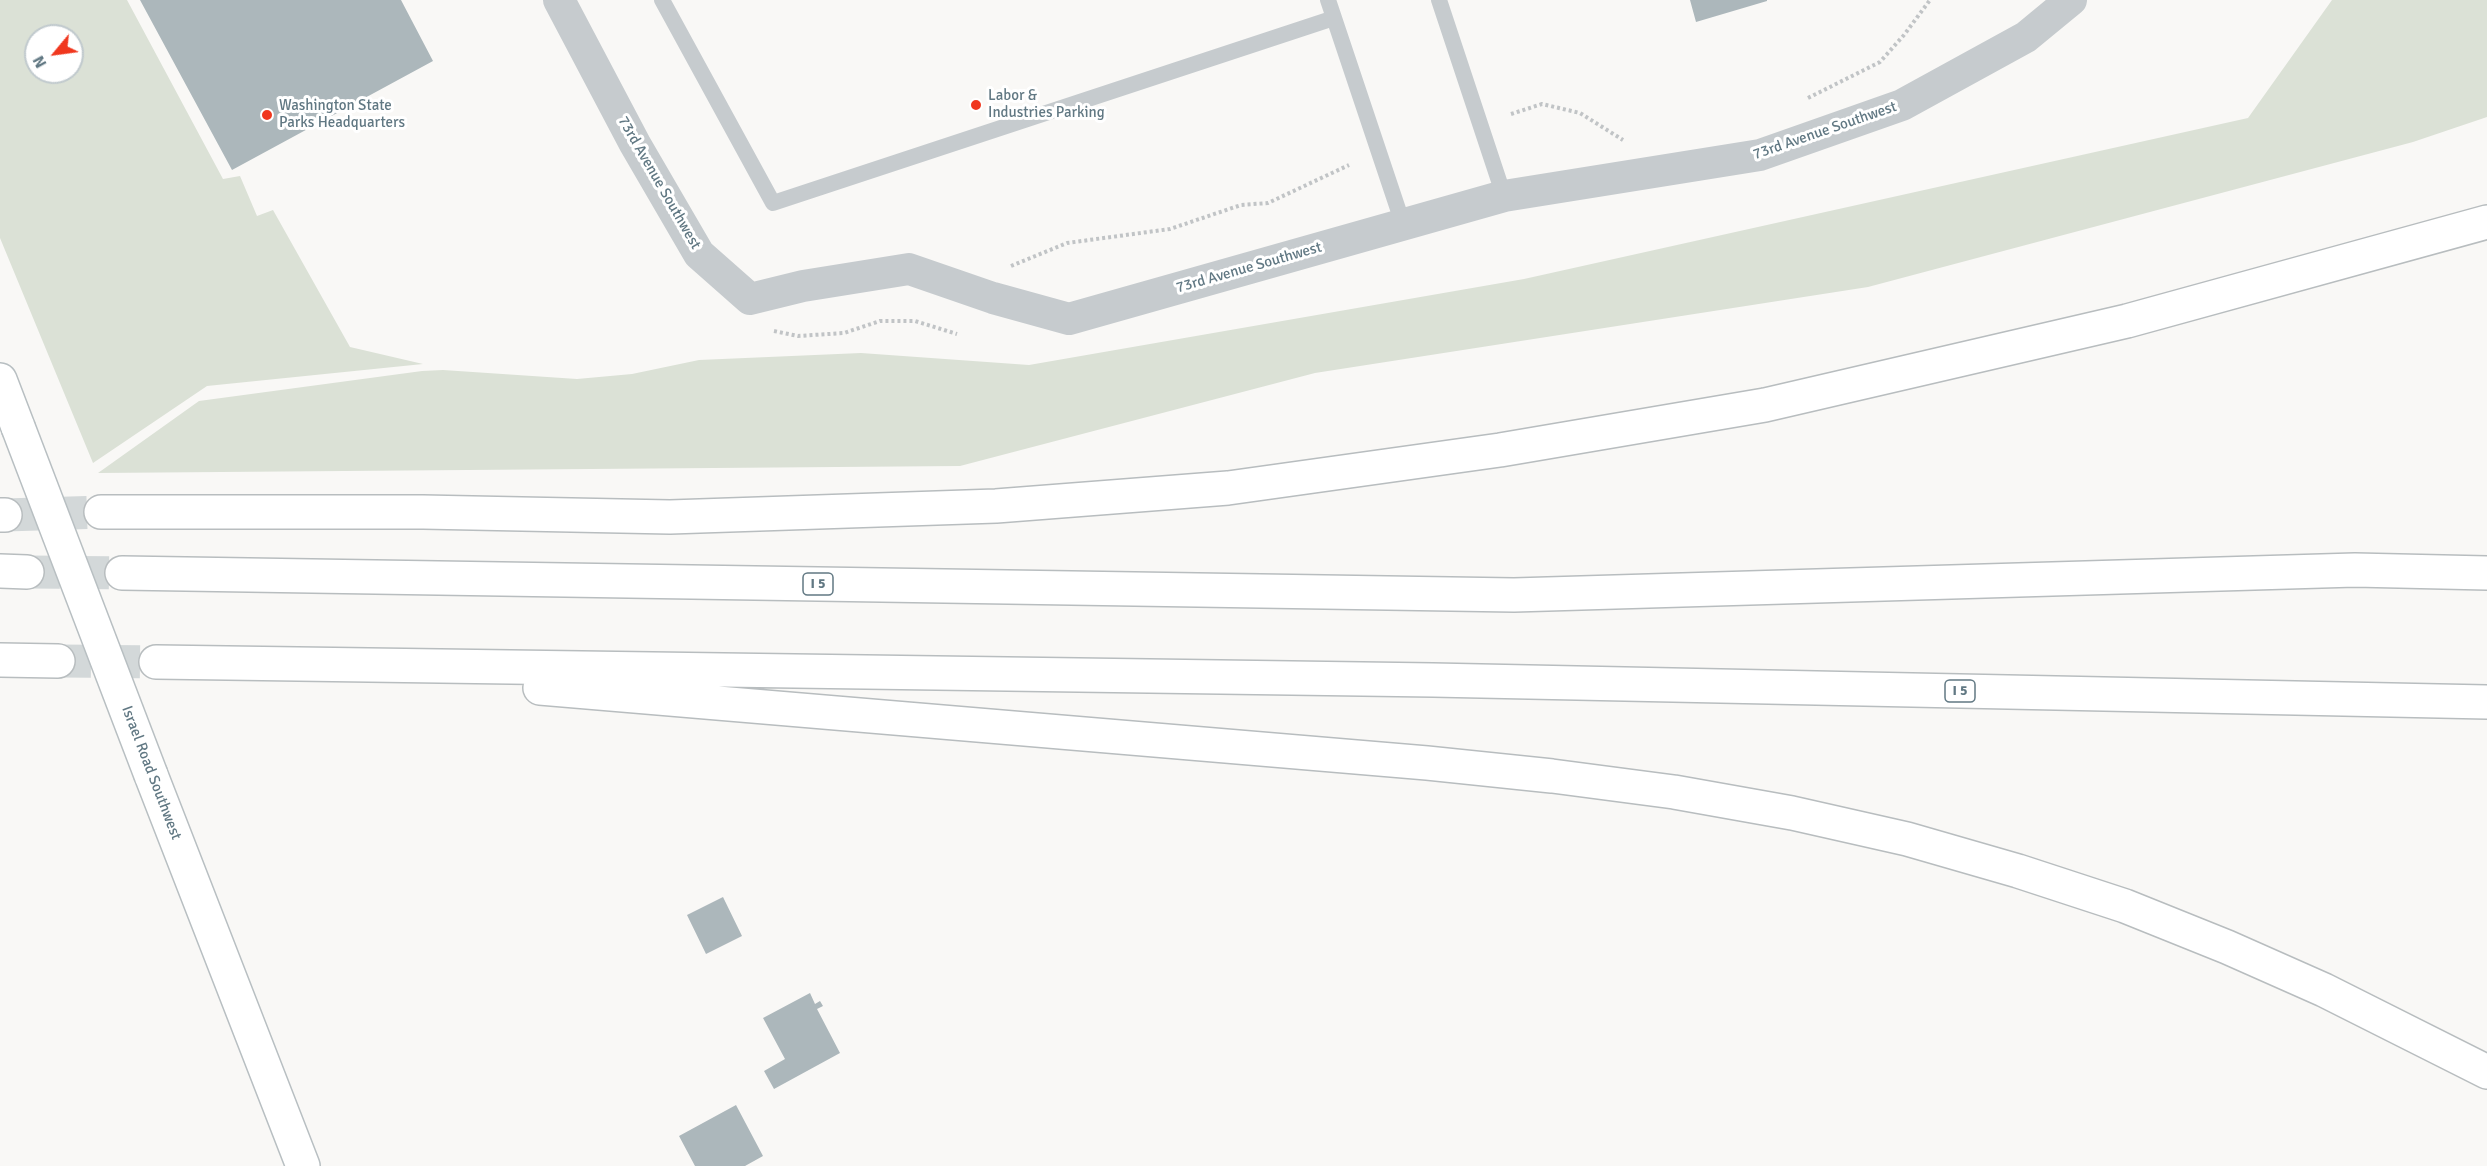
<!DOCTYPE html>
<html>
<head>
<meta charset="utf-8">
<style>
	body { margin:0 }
	#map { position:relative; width:2487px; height:1166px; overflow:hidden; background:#f9f8f6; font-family:Signika,sans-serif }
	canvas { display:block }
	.north { position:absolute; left:24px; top:24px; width:60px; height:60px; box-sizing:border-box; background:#fff; border:2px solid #c0c9cd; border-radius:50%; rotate:241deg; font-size:16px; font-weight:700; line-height:24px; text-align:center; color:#617883 }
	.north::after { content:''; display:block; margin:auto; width:21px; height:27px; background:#f0371e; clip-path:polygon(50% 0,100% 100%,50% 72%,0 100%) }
</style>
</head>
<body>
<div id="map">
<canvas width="2487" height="1166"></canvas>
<div class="north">N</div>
</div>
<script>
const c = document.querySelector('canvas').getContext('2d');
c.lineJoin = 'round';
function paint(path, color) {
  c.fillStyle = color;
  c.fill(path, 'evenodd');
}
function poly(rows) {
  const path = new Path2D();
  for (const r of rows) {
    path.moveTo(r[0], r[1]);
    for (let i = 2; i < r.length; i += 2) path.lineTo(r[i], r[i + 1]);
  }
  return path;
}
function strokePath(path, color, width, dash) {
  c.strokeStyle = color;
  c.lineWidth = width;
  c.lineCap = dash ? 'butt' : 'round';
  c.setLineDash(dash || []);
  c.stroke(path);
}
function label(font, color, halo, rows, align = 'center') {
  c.font = font + ' Signika,sans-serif';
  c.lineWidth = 6;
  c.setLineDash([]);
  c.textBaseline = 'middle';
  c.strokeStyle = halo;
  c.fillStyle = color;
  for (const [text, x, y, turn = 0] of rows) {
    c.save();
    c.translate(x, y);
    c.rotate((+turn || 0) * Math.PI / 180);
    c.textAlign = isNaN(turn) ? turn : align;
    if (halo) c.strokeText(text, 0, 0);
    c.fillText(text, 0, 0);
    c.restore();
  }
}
const green = poly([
	[0,0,127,0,223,179,240,176,257,216,273,210,350,347,423,364,207,386,93,463,0,238],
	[36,36,72,36,72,72,36,72],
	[2332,0,2487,0,2487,117,2413,142,1868,287,1315,373,960,466,98,473,199,401,422,371,443,370,577,379,632,374,699,360,861,353,1029,365,1524,279,2248,118]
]);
const building = poly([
	[140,0,401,0,433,61,232,170],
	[1690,0,1767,0,1767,1,1696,22],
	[723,897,742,936,706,954,687,915],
	[810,993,815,1004,820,1001,823,1006,817,1009,840,1053,774,1089,764,1071,785,1059,763,1018],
	[736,1105,763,1156,745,1166,695,1166,679,1136]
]);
const highwayTunnel = poly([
	[5,515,101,512],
	[27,572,122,573],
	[58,661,156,662]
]);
const path = poly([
	[1808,98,1880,62,1904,35,1930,0],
	[1511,114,1542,104,1580,113,1623,140],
	[1011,266,1067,243,1170,229,1241,205,1268,203,1349,165],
	[774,331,798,336,844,333,880,321,915,321,957,334]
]);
const lane = poly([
	[662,0,773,203,1334,18],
	[1328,0,1403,224],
	[1439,0,1504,196]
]);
const street = poly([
	[559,0,635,144,699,254,750,299,803,286,909,269,993,298,1069,319,1504,196,1760,155,1902,105,2026,37,2071,0]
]);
const secondary = poly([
	[0,380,18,427],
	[151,775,303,1166]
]);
const highway = poly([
	[101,512,423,512,670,517,996,506,1228,488,1500,450,1765,405,2127,321,2487,222],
	[0,515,5,515],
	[0,571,27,572],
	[122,573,1514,595,2355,570,2487,573],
	[0,660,58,661],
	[156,662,1433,680,2487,702],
	[540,688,1427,763,1552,776,1674,792,1792,813,1907,839,2018,871,2125,906,2227,947,2324,990,2487,1072]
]);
const secondaryBridge = poly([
	[18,427,151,775]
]);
const markers = [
	[976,105,6,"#f0371e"],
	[267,115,6,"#f0371e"]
];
const shields = [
	[818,584,30],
	[1960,691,30]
];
const shieldNames = [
	["I 5",818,584],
	["I 5",1960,691]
];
const poiNames = [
	["Labor &",988,96],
	["Industries Parking",988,113],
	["Washington State",279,106],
	["Parks Headquarters",279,123]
];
const streetNames = [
	["73rd Avenue Southwest",1825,131,-19],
	["73rd Avenue Southwest",659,183,60],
	["73rd Avenue Southwest",1249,268,-16],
	["Israel Road Southwest",151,773,69]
];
paint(green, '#dbe1d6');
paint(building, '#acb7bb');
strokePath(highwayTunnel, '#d3d8d9', 33, [33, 16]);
strokePath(secondary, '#b8bfc2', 36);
strokePath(highway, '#b8bdbf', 36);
strokePath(path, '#c1c4c6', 4, [3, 3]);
strokePath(lane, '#c6cbce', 16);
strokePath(street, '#c6cbce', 32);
strokePath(secondary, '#fff', 33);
strokePath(highway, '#fff', 33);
strokePath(secondaryBridge, '#b8bfc2', 36, []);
strokePath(secondaryBridge, '#fff', 33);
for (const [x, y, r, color] of markers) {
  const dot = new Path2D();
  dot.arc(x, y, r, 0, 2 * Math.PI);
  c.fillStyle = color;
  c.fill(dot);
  strokePath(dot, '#fff', 2);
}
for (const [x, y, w] of shields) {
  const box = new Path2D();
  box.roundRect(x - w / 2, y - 11, w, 22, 4.5);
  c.fillStyle = '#fff';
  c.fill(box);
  strokePath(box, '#617883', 1.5);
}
label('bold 14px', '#617883', null, shieldNames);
label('15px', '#617883', '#fff', poiNames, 'left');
label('15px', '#617883', '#fff', streetNames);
</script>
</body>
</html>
